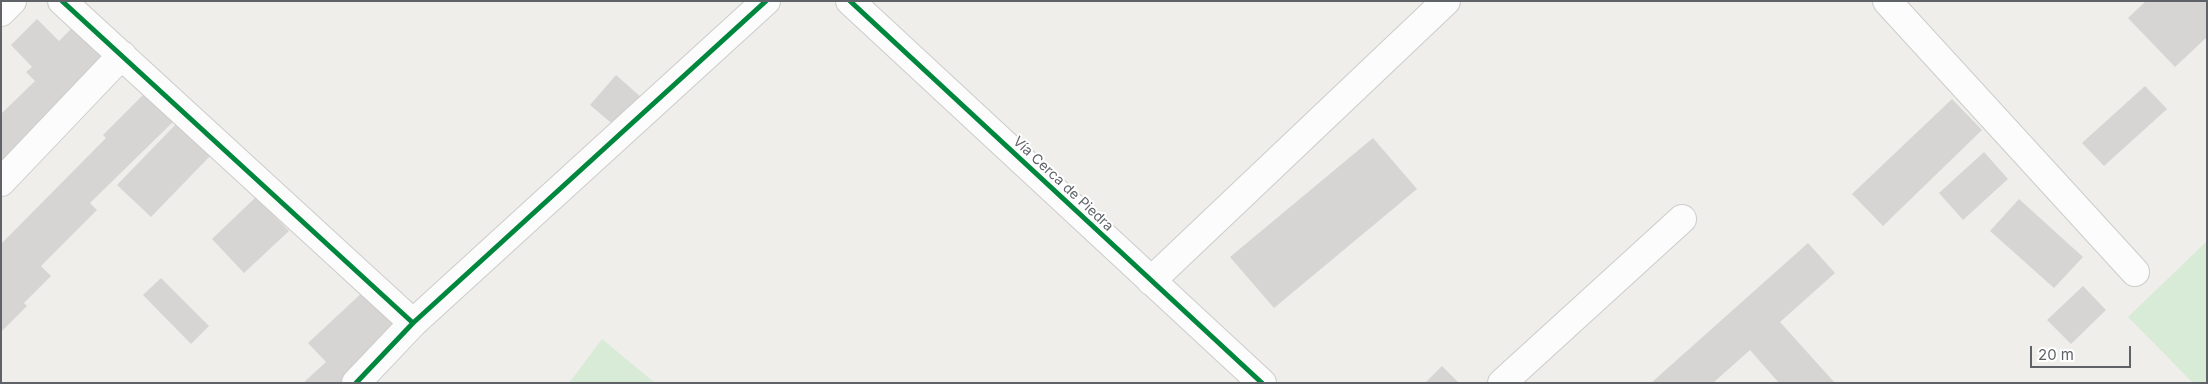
<!DOCTYPE html>
<html>
<head>
<meta charset="utf-8">
<style>
	body { margin:0 }
	#map { position:relative; width:2208px; height:384px; overflow:hidden; background:#efeeea; font-family:Inter,sans-serif }
	canvas { display:block }
	.frame { position:absolute; inset:0; border:2px solid #5f6368; pointer-events:none }
	.scale { position:absolute; left:2030px; top:346px; width:101px; height:22px; box-sizing:border-box; border:2px solid #5f6368; border-top:0; padding-left:6px; font-size:15px; line-height:18px; white-space:nowrap; color:#5f6368; -webkit-text-stroke:4px #fff; paint-order:stroke }
</style>
</head>
<body>
<div id="map">
<canvas width="2208" height="384"></canvas>
<div class="frame"></div>
<div class="scale">20 m</div>
</div>
<script>
const c = document.querySelector('canvas').getContext('2d');
c.lineJoin = 'round';
function paint(path, color) {
  c.fillStyle = color;
  c.fill(path, 'evenodd');
}
function poly(rows) {
  const path = new Path2D();
  for (const r of rows) {
    path.moveTo(r[0], r[1]);
    for (let i = 2; i < r.length; i += 2) path.lineTo(r[i], r[i + 1]);
  }
  return path;
}
function strokePath(path, color, width, dash) {
  c.strokeStyle = color;
  c.lineWidth = width;
  c.lineCap = dash ? 'butt' : 'round';
  c.setLineDash(dash || []);
  c.stroke(path);
}
function label(font, color, halo, rows, align = 'center') {
  c.font = font + ' Inter,sans-serif';
  c.lineWidth = 4;
  c.setLineDash([]);
  c.textBaseline = 'middle';
  c.strokeStyle = halo;
  c.fillStyle = color;
  for (const [text, x, y, turn = 0] of rows) {
    c.save();
    c.translate(x, y);
    c.rotate((+turn || 0) * Math.PI / 180);
    c.textAlign = isNaN(turn) ? turn : align;
    if (halo) c.strokeText(text, 0, 0);
    c.fillText(text, 0, 0);
    c.restore();
  }
}
const green = poly([
	[2207,241,2207,383,2193,383,2128,317],
	[602,339,655,383,569,383]
]);
const building = poly([
	[2146,1,2207,1,2207,37,2175,67,2128,18],
	[37,19,59,41,74,26,119,71,1,191,1,114,35,81,26,72,32,67,11,45],
	[616,75,642,98,616,127,590,105],
	[2145,86,2167,109,2104,166,2082,143],
	[148,90,177,118,90,203,97,210,41,266,51,276,24,303,27,306,1,332,1,244,106,138,103,135],
	[1952,99,1982,130,1883,226,1852,194],
	[179,121,213,153,151,217,117,185],
	[1373,138,1417,189,1274,308,1230,257],
	[1984,152,2008,179,1963,220,1939,193],
	[256,197,289,231,244,273,212,239],
	[2019,199,2083,257,2054,288,1990,231],
	[1808,243,1835,273,1780,322,1835,383,1779,383,1750,350,1713,383,1651,383],
	[161,278,209,326,191,344,143,295],
	[2083,286,2106,310,2071,344,2047,320],
	[366,289,410,336,361,383,303,383,326,362,308,343],
	[1442,366,1459,383,1425,383]
]);
const street = poly([
	[62,1,413,323],
	[850,1,1262,383],
	[1887,1,2135,272],
	[1,12,12,1],
	[1,182,122,55],
	[1151,281,1446,1],
	[356,383,413,323,766,1],
	[1502,383,1682,219]
]);
const cycleway = poly([
	[62,1,413,323],
	[850,1,1262,383],
	[356,383,413,323,766,1]
]);
const streetNames = [
	["Vía Cerca de Piedra",1063,184,43]
];
paint(green, '#d8ebd6');
paint(building, '#d6d5d3');
strokePath(street, '#cbcccc', 30);
strokePath(street, '#fdfcfc', 28);
strokePath(cycleway, '#00873e', 5);
label('14px', '#5f6368', '#fff', streetNames);
</script>
</body>
</html>
